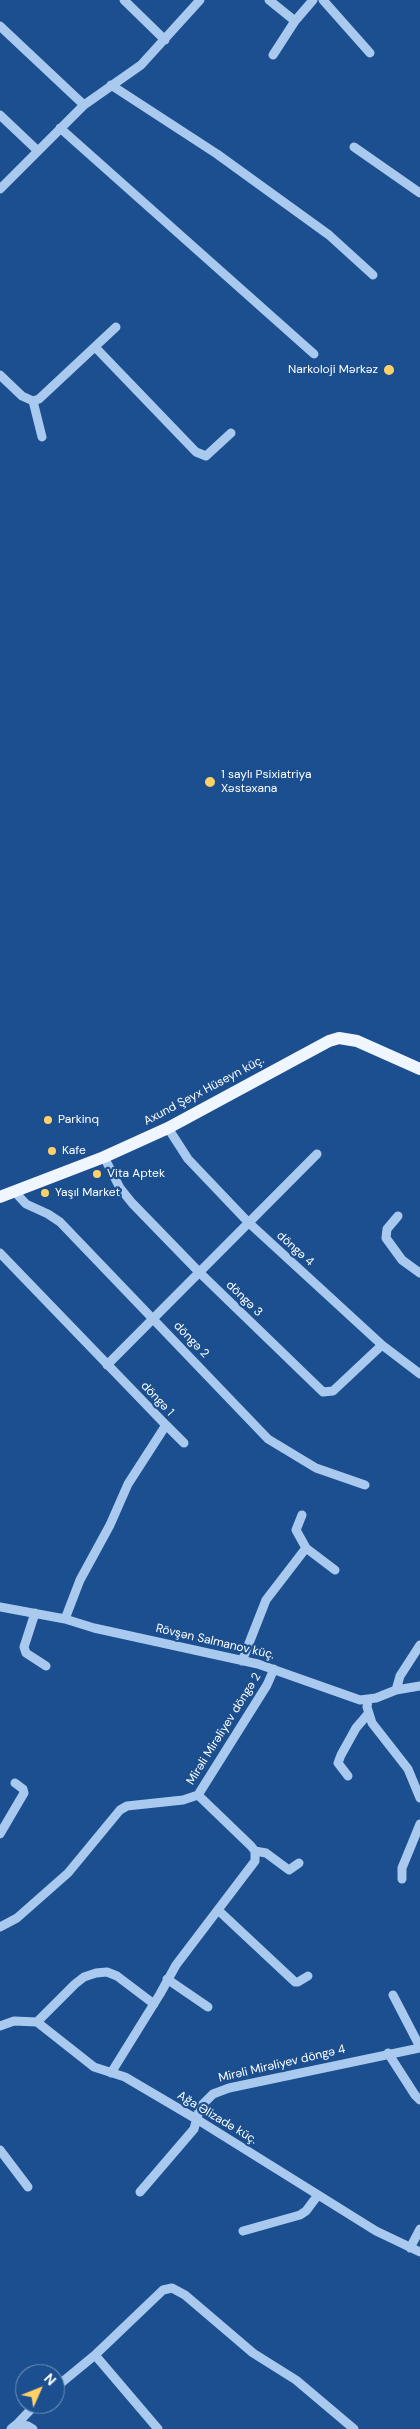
<!DOCTYPE html>
<html>
<head>
<meta charset="utf-8">
<style>
	body { margin:0 }
	#map { position:relative; width:420px; height:2429px; overflow:hidden; background:#1b4f8f; font-family:"DM Sans",sans-serif }
	canvas { display:block }
	.north { position:absolute; left:15px; top:2364px; width:50px; height:50px; box-sizing:border-box; background:#1b4f8f; border:1px solid #7695bc; border-radius:50%; rotate:46deg; font-size:14px; font-weight:700; line-height:20px; text-align:center; color:#fff }
	.north::after { content:''; display:block; margin:auto; width:18px; height:22px; background:#ffd166; clip-path:polygon(50% 0,100% 100%,50% 72%,0 100%) }
</style>
</head>
<body>
<div id="map">
<canvas width="420" height="2429"></canvas>
<div class="north">N</div>
</div>
<script>
const c = document.querySelector('canvas').getContext('2d');
c.lineJoin = 'round';
function poly(rows) {
  const path = new Path2D();
  for (const r of rows) {
    path.moveTo(r[0], r[1]);
    for (let i = 2; i < r.length; i += 2) path.lineTo(r[i], r[i + 1]);
  }
  return path;
}
function strokePath(path, color, width, dash) {
  c.strokeStyle = color;
  c.lineWidth = width;
  c.lineCap = dash ? 'butt' : 'round';
  c.setLineDash(dash || []);
  c.stroke(path);
}
function label(font, color, halo, rows, align = 'center') {
  c.font = font + ' "DM Sans",sans-serif';
  c.lineWidth = 4.5;
  c.setLineDash([]);
  c.textBaseline = 'middle';
  c.strokeStyle = halo;
  c.fillStyle = color;
  for (const [text, x, y, turn = 0] of rows) {
    c.save();
    c.translate(x, y);
    c.rotate((+turn || 0) * Math.PI / 180);
    c.textAlign = isNaN(turn) ? turn : align;
    if (halo) c.strokeText(text, 0, 0);
    c.fillText(text, 0, 0);
    c.restore();
  }
}
const minor = poly([
	[124,0,165,40],
	[269,0,295,21],
	[323,0,370,53],
	[0,26,84,105],
	[273,55,295,21,313,0],
	[111,85,217,154,329,235,373,275],
	[0,115,38,151],
	[60,128,314,354],
	[354,147,420,193],
	[0,189,84,105,141,65,200,0],
	[95,347,196,452,206,456,231,433],
	[0,375,22,396,33,401,39,399,116,327],
	[33,401,42,437],
	[168,1128,188,1159,248,1222,382,1345,420,1374],
	[104,1157,120,1188,132,1203,199,1272,323,1392,333,1391,382,1345],
	[14,1191,26,1204,48,1214,60,1222,268,1439,316,1468,365,1485],
	[398,1216,387,1229,386,1238,402,1260,420,1273],
	[0,1253,166,1425,128,1484,110,1525,80,1580,65,1619],
	[107,1365,317,1154],
	[166,1425,184,1443],
	[306,1548,335,1570],
	[0,1607,65,1619,94,1628,258,1664,360,1700,376,1698,396,1690,420,1686],
	[35,1613,24,1647,26,1653,46,1666],
	[242,1661,266,1600,306,1548,296,1530,302,1515],
	[396,1690,400,1676,420,1645],
	[368,1700,367,1707,372,1723,408,1769,420,1798],
	[348,1776,338,1763,341,1755,356,1728,368,1714],
	[0,1834,24,1793,23,1789,15,1783],
	[255,1851,266,1853,289,1870,299,1863],
	[402,1879,402,1868,420,1824],
	[218,1910,295,1982,298,1982,308,1976],
	[0,1927,17,1918,68,1873,120,1810,127,1806,183,1800,198,1795,267,1685,274,1669],
	[167,1979,208,2007],
	[393,1995,420,2047],
	[37,2022,75,1984,84,1977,96,1973,107,1972,117,1976,154,2004],
	[0,2026,14,2021,37,2022,94,2067,125,2077,198,2120,376,2231,420,2252],
	[388,2053,415,2095,420,2100],
	[111,2073,160,1994,176,1965,255,1861,255,1851,251,1846,198,1795],
	[0,2150,28,2187],
	[140,2192,194,2129,200,2107,213,2094,229,2088,420,2048],
	[243,2231,300,2215,306,2211,318,2195],
	[410,2248,420,2229],
	[95,2355,158,2429],
	[55,2388,95,2355,163,2290,172,2288,185,2295,253,2353,296,2380,354,2429],
	[17,2424,36,2404],
	[11,2429,17,2424,28,2426,33,2429]
]);
const major = poly([
	[0,1197,104,1157,168,1128,329,1041,339,1038,357,1041,420,1069]
]);
const markers = [
	[389,370,6,"#ffd166"],
	[210,782,6,"#ffd166"],
	[48,1120,5,"#ffd166"],
	[52,1151,5,"#ffd166"],
	[97,1174,5,"#ffd166"],
	[45,1193,5,"#ffd166"]
];
const poiNames = [
	["Narkoloji Mərkəz",378,370,"right"],
	["1 saylı Psixiatriya",221,775],
	["Xəstəxana",221,789],
	["Parkinq",58,1120],
	["Kafe",62,1151],
	["Vita Aptek",107,1174],
	["Yaşıl Market",55,1193]
];
const streetNames = [
	["Axund Şeyx Hüseyn küç.",204,1091,-28],
	["döngə 4",295,1249,42],
	["döngə 3",244,1299,44],
	["döngə 2",191,1340,46],
	["döngə 1",157,1399,47],
	["Rövşən Salmanov küç.",215,1642,13],
	["Mirəli Mirəliyev döngə 2",224,1729,-58],
	["Mirəli Mirəliyev döngə 4",282,2064,-13],
	["Ağa Əlizadə küç.",217,2118,31]
];
strokePath(minor, '#a9c9ee', 9);
strokePath(major, '#f0f6ff', 12);
for (const [x, y, r, color] of markers) {
  const dot = new Path2D();
  dot.arc(x, y, r, 0, 2 * Math.PI);
  c.fillStyle = color;
  c.fill(dot);
  strokePath(dot, '#1b4f8f', 2);
}
label('12px', '#fff', '#1b4f8f', poiNames, 'left');
label('12px', '#fff', '#1b4f8f', streetNames);
</script>
</body>
</html>
